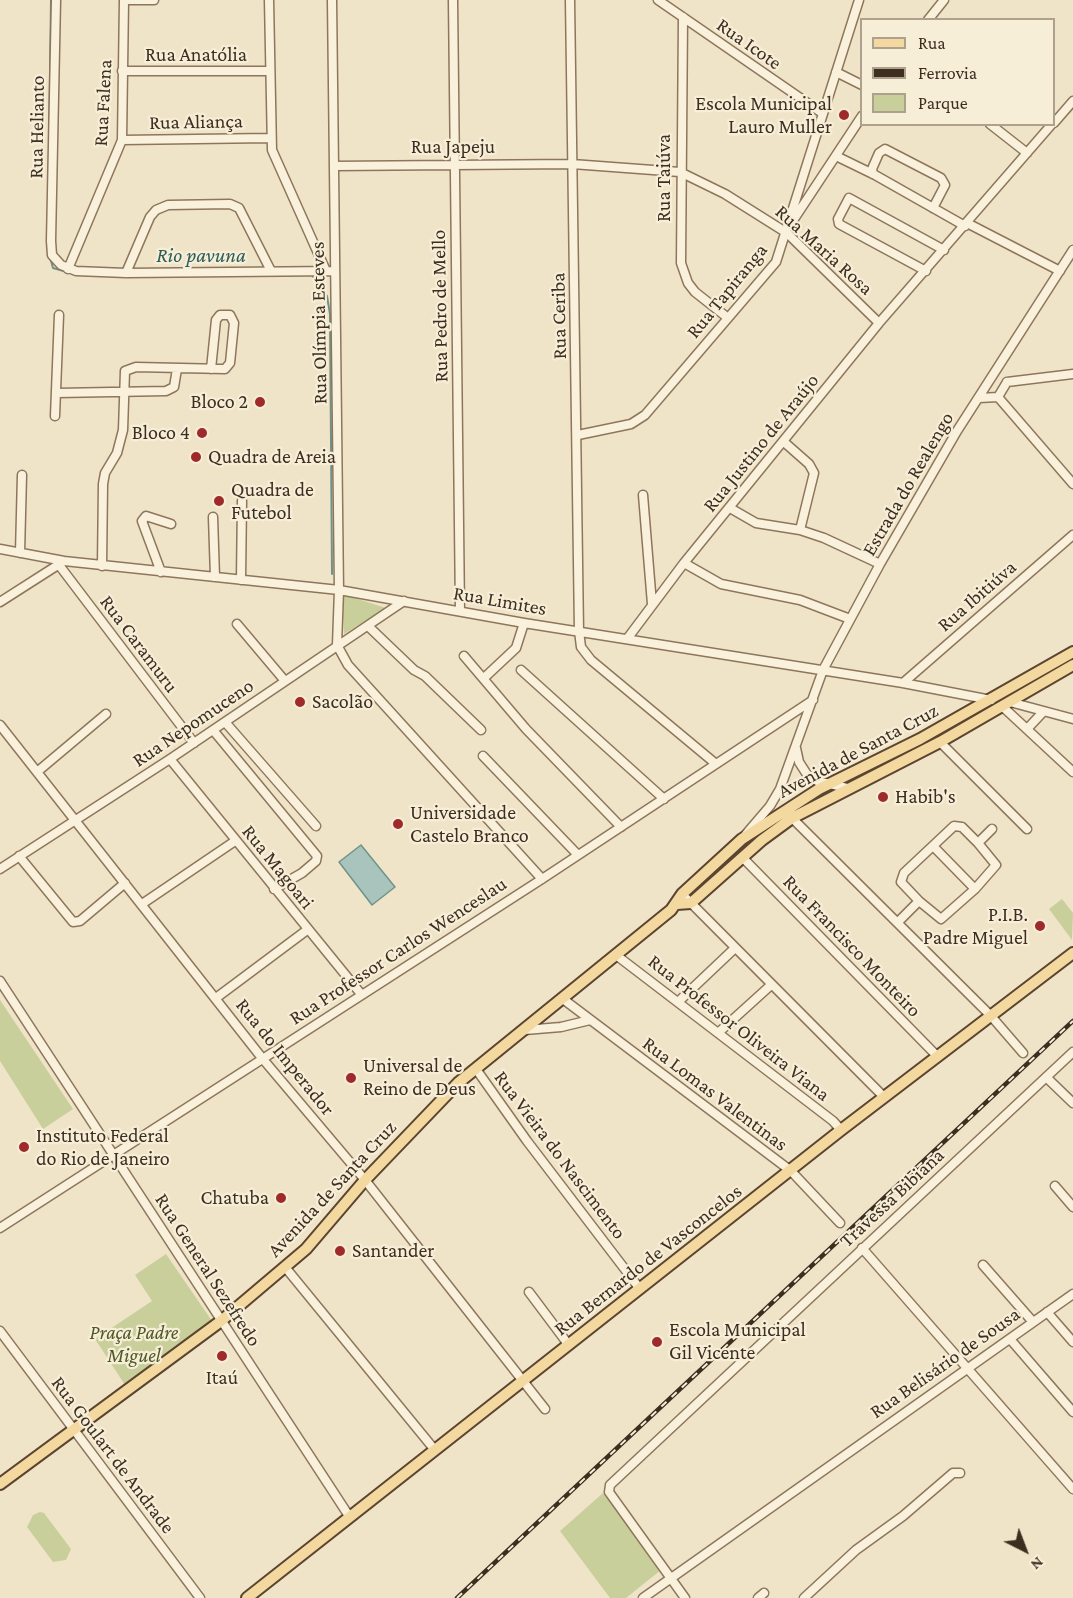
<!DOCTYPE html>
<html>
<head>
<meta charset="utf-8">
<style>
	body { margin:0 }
	#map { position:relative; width:1073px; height:1598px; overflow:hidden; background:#f0e4c8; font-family:"Crimson Pro",serif }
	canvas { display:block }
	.legend { position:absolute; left:860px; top:18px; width:195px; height:108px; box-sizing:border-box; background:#f7eed8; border:2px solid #ada18e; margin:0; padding:8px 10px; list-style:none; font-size:18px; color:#3d2e20 }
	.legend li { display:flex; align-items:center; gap:12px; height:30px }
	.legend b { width:30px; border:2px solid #ada18e }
	.north { position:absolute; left:995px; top:1520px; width:60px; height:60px; -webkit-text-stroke:4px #f7eed8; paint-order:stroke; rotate:138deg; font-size:16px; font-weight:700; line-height:24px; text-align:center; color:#3d2e20 }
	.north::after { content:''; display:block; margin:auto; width:21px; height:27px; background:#3d2e20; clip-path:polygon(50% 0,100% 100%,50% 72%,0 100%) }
</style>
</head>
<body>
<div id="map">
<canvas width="1073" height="1598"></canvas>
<ul class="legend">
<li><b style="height:8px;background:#f3d9a0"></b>Rua</li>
<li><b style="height:8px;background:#3d2e20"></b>Ferrovia</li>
<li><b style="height:16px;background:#c9cf9b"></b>Parque</li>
</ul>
<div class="north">N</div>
</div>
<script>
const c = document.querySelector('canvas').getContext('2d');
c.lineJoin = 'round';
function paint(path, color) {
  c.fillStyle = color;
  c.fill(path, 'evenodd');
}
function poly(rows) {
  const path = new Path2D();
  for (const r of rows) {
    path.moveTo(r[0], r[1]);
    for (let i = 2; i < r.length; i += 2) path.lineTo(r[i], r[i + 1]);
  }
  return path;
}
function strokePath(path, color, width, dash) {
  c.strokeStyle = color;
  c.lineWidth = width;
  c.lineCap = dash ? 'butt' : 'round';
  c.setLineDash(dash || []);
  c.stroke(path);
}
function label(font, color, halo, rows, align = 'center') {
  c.font = font + ' "Crimson Pro",serif';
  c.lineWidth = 4.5;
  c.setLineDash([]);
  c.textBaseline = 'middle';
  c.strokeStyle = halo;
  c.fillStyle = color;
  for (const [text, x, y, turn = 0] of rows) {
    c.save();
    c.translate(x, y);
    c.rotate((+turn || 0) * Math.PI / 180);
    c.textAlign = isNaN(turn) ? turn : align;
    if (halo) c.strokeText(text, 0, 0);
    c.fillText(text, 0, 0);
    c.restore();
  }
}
const green = poly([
	[342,594,386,608,344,634],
	[1062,899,1073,913,1072,940,1049,909],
	[0,1000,73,1109,43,1129,0,1061],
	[166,1254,212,1321,125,1385,95,1339,152,1301,135,1275],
	[603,1493,661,1570,626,1598,610,1598,560,1531],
	[40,1512,44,1513,71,1549,66,1560,53,1562,27,1527,33,1515]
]);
const water = poly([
	[361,845,395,887,372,905,339,862,361,845]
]);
const stream = poly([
	[49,151,51,0],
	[48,250,53,268,67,272],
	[311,274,327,296,330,314,332,574]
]);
const minor = poly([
	[56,0,51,241,52,255,61,265,76,271,126,273,335,271],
	[124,0,154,0],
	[269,0,272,150,326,271],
	[332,0,339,590,337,645,348,665,542,879],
	[453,0,460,611],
	[570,0,579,631,581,647,591,660,716,764],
	[658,0,822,113],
	[683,17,681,263,688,283,695,292,728,318],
	[928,20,944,0],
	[122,71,270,71],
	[836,72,862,85],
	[1054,123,1073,101],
	[990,124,1027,153],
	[122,140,270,138],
	[836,156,875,175,965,226],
	[334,166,572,164,680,172,725,194,787,233,879,323],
	[873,174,872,169,879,153,885,149,941,178,945,185,933,208],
	[794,219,862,116],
	[967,223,1060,271],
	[68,269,122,140,124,0],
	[926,271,839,224,838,219,849,198,944,250],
	[126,273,150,217,156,210,168,205,230,204,239,208,271,271],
	[1007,382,1073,374],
	[57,393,166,391,174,387,177,369],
	[998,397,1073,484],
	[998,397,1007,382],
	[979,398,998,397],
	[55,416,59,315],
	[578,435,631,424,645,415,776,262,859,0],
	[784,442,809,464,814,473,800,530],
	[643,495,652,604],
	[730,508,756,523,800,530,824,538,880,564],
	[213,517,215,577],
	[0,549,64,561,339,590,524,623,903,683,991,700],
	[20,553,22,475],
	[684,563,721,584,800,600,850,619],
	[59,565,194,743],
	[102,566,103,484,105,473,117,453,123,430,125,371,136,367,225,369,230,363,234,323,230,315,220,315,216,320,211,369],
	[161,572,142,521,146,516,171,524],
	[241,580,242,501],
	[0,602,61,563],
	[237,624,285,681],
	[368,626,414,670,425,676,481,730],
	[627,639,684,563,879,323,1052,124],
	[464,656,526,729,621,827],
	[521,670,664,799],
	[484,678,516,648,524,623],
	[903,683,1073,535],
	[1010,702,1073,719],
	[1003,707,1073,772],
	[225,722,316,826],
	[0,725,262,1058,365,1180,545,1409],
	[1028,728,1043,712],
	[213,730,317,856,316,861,302,873,274,889],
	[940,742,1027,829],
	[796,748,799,762,808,776,817,781,847,788],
	[483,756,578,855],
	[170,759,361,994],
	[37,772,106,714],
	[792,818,991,1016,1023,1053],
	[746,834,770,806,780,789,823,670,880,564,957,431,1073,250],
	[933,846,975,889],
	[19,856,73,922,80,921,125,883],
	[743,858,938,1057],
	[0,869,170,759,404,601],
	[687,899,884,1097],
	[919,901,941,919,975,889,996,865,978,843],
	[142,904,235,841],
	[898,922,919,901,901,882,904,873,954,826,962,827,978,843,992,829],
	[616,955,833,1121,841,1130],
	[0,981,349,1516],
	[216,998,307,930],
	[563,999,791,1171,840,1223],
	[678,1002,735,948],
	[525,1030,561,1027,590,1020],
	[718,1033,771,985],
	[476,1069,527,1141,640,1289],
	[1046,1077,1073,1103],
	[1055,1186,1073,1207],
	[0,1228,542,879,813,700],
	[862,1248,1073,1489],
	[983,1265,1033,1322],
	[285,1267,434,1449],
	[529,1292,568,1344],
	[1047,1312,1073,1342],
	[0,1331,200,1598],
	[1010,1339,1073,1412],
	[643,1598,1073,1294],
	[685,1598,609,1492,610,1485,1073,1052],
	[758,1598,764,1593],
	[804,1598,856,1550,903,1516,953,1473,960,1473]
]);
const major = poly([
	[677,904,691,903,762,840,792,818,940,742,1073,665],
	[0,1484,221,1321,306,1249,365,1180,458,1083,671,910,682,894,742,839,819,789,920,739,1073,652],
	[247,1598,841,1130,1073,953]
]);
const rail = poly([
	[457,1598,1073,1021]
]);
const markers = [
	[844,115,6,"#9e2a2b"],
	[260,402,6,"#9e2a2b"],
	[202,433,6,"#9e2a2b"],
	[196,457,6,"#9e2a2b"],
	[219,501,6,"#9e2a2b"],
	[300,702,6,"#9e2a2b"],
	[883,797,6,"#9e2a2b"],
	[398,824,6,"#9e2a2b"],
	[1040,926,6,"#9e2a2b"],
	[351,1078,6,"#9e2a2b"],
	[24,1147,6,"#9e2a2b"],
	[281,1198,6,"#9e2a2b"],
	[340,1251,6,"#9e2a2b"],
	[657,1342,6,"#9e2a2b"],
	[222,1356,6,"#9e2a2b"]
];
const streetNames = [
	["Rua Icote",749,44,35],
	["Rua Anatólia",196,55],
	["Rua Falena",103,103,-87],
	["Rua Aliança",196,122,-1],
	["Rua Helianto",37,127,-89],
	["Rua Japeju",453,147],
	["Rua Taiúva",664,178,-90],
	["Rua Maria Rosa",824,250,42],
	["Rua Tapiranga",727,291,-51],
	["Rua Pedro de Mello",440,306,-91],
	["Rua Ceriba",559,316,-91],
	["Rua Olímpia Esteves",319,323,-91],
	["Rua Justino de Araújo",761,443,-51],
	["Estrada do Realengo",908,484,-60],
	["Rua Ibitiúva",977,596,-41],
	["Rua Limites",500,601,10],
	["Rua Caramuru",139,644,53],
	["Rua Nepomuceno",193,723,-34],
	["Avenida de Santa Cruz",858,751,-28],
	["Rua Magoari",278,867,51],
	["Rua Francisco Monteiro",852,946,46],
	["Rua Professor Carlos Wenceslau",398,951,-33],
	["Rua Professor Oliveira Viana",739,1028,38],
	["Rua do Imperador",285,1057,51],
	["Rua Lomas Valentinas",715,1094,37],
	["Rua Vieira do Nascimento",560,1155,53],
	["Avenida de Santa Cruz",332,1189,-47],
	["Travessa Bibiana",892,1198,-43],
	["Rua Bernardo de Vasconcelos",648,1260,-38],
	["Rua General Sezefredo",208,1270,57],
	["Rua Belisário de Sousa",945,1363,-35],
	["Rua Goulart de Andrade",113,1455,53]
];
const poiNames = [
	["Escola Municipal",832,104,"right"],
	["Lauro Muller",832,127,"right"],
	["Bloco 2",248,402,"right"],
	["Bloco 4",190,433,"right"],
	["Quadra de Areia",208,457],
	["Quadra de",231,490],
	["Futebol",231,513],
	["Sacolão",312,702],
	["Habib's",895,797],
	["Universidade",410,813],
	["Castelo Branco",410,836],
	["P.I.B.",1028,915,"right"],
	["Padre Miguel",1028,938,"right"],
	["Universal de",363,1066],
	["Reino de Deus",363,1089],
	["Instituto Federal",36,1136],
	["do Rio de Janeiro",36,1159],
	["Chatuba",269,1198,"right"],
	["Santander",352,1251],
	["Escola Municipal",669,1330],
	["Gil Vicente",669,1353],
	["Itaú",222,1378,"center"]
];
const parkNames = [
	["Praça Padre",134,1333],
	["Miguel",134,1356]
];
const waterNames = [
	["Rio pavuna",201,256]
];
paint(green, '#c9cf9b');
paint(water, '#a9c4bc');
strokePath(water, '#6f938a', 1.5);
strokePath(stream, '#6f938a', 2);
strokePath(minor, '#8d765c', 11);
strokePath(major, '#5b4430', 14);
strokePath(minor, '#faf1dc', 8);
strokePath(major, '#f3d9a0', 10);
strokePath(rail, '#3d2e20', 4.5);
strokePath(rail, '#f7eed8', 2, [7]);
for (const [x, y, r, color] of markers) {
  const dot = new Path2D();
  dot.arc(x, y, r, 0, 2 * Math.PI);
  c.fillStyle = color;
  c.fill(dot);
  strokePath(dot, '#f7eed8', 2);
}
label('20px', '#3d2e20', '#f7eed8', streetNames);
label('20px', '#3d2e20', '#f7eed8', poiNames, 'left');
label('italic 20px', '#4d5a26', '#f7eed8', parkNames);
label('italic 21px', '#2f5d5a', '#f7eed8', waterNames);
</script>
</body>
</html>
